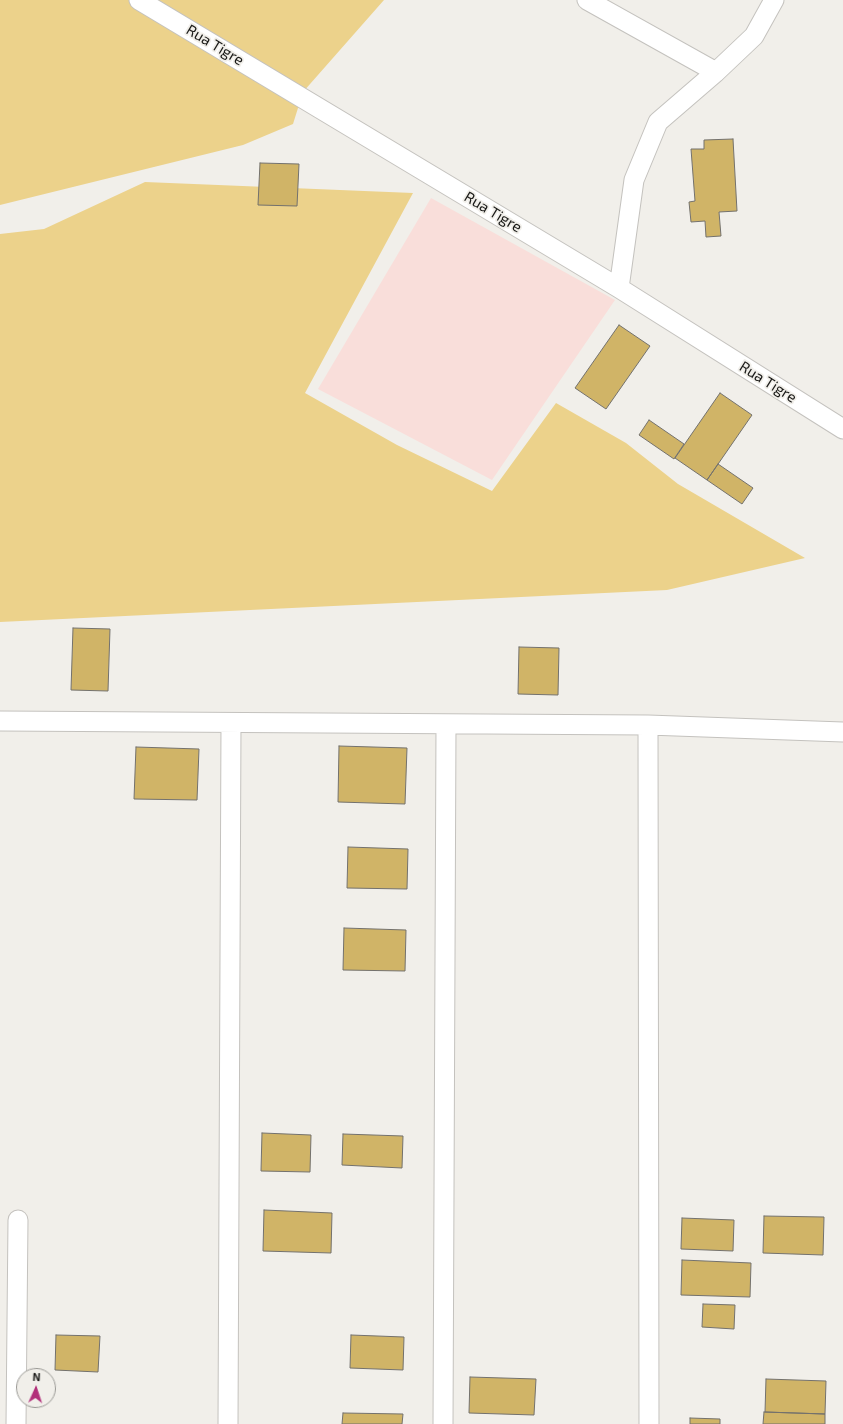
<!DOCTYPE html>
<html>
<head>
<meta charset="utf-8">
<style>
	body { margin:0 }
	#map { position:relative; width:843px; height:1424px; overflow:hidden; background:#f1efea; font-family:"Exo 2",sans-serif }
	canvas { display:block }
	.north { position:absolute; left:16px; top:1368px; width:40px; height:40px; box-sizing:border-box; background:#f1efea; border:1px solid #9b9a96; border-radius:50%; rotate:3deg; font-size:11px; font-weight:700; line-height:16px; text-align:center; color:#1a1a18 }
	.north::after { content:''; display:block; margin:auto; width:14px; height:18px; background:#b2307a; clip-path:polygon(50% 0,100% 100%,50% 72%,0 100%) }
</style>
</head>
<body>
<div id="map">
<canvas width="843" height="1424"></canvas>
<div class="north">N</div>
</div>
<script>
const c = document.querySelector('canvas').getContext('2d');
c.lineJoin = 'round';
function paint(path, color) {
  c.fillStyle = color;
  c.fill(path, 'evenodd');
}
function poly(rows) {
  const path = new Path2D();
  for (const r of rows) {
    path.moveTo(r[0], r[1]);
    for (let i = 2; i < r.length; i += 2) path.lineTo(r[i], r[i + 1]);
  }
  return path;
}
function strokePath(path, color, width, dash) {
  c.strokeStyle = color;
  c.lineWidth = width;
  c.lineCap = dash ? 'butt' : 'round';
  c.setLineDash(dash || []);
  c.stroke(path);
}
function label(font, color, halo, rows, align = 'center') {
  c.font = font + ' "Exo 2",sans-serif';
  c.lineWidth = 3.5;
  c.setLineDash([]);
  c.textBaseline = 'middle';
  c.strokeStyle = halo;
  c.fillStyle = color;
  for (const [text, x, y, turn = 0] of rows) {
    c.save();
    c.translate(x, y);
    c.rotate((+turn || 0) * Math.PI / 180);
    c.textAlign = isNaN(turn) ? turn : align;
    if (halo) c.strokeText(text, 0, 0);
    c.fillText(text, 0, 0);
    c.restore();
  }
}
const education = poly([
	[431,198,615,300,492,480,318,389]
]);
const green = poly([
	[0,0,384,0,303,92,293,124,243,145,0,205],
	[145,182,413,193,305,393,397,445,492,491,556,403,626,443,678,484,805,558,667,590,0,622,0,234,44,229]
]);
const building = poly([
	[733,139,737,211,719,212,721,236,706,237,705,221,691,222,689,202,695,201,691,149,704,149,704,140,733,139],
	[260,163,299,164,297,206,258,205,260,163],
	[619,325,650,346,606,409,575,388,619,325],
	[720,393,752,415,707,480,675,458,720,393],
	[649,420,684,444,674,459,639,435,649,420],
	[718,464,753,488,742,504,707,480,718,464],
	[73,628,110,629,108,691,71,690,73,628],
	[519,647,559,648,558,695,518,694,519,647],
	[339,746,407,748,405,804,338,802,339,746],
	[136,747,199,749,197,800,134,799,136,747],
	[348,847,408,849,407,889,347,888,348,847],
	[344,928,406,930,405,971,343,970,344,928],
	[262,1133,311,1135,310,1172,261,1171,262,1133],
	[343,1134,403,1136,402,1168,342,1165,343,1134],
	[264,1210,332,1213,331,1253,263,1251,264,1210],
	[764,1216,824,1217,823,1255,763,1253,764,1216],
	[682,1218,734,1220,733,1251,681,1249,682,1218],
	[682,1260,751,1263,750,1297,681,1295,682,1260],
	[703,1304,735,1305,734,1329,702,1327,703,1304],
	[56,1335,100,1336,98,1372,55,1370,56,1335],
	[351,1335,404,1337,403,1370,350,1368,351,1335],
	[470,1377,536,1379,534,1415,469,1413,470,1377],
	[766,1379,826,1381,825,1414,765,1412,766,1379],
	[764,1412,825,1414,825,1424,763,1424,764,1412],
	[343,1413,403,1414,402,1424,342,1424,343,1413],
	[690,1418,720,1419,720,1424,690,1424,690,1418]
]);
const minor = poly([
	[139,0,619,288,843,429],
	[587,0,716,72],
	[619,288,634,180,658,122,716,72,754,36,774,0],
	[0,721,648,725,843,732],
	[648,725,649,1424],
	[16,1424,18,1220],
	[228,1424,231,723],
	[443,1424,446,725]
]);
const streetNames = [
	["Rua Tigre",215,45,31],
	["Rua Tigre",493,212,31],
	["Rua Tigre",768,382,32]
];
paint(education, '#f9deda');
paint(green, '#ecd28b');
paint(building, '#d0b467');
strokePath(building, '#73716d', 1);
strokePath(minor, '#c4c2be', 21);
strokePath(minor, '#fff', 19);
label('15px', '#1a1a18', '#f1efea', streetNames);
</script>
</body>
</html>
